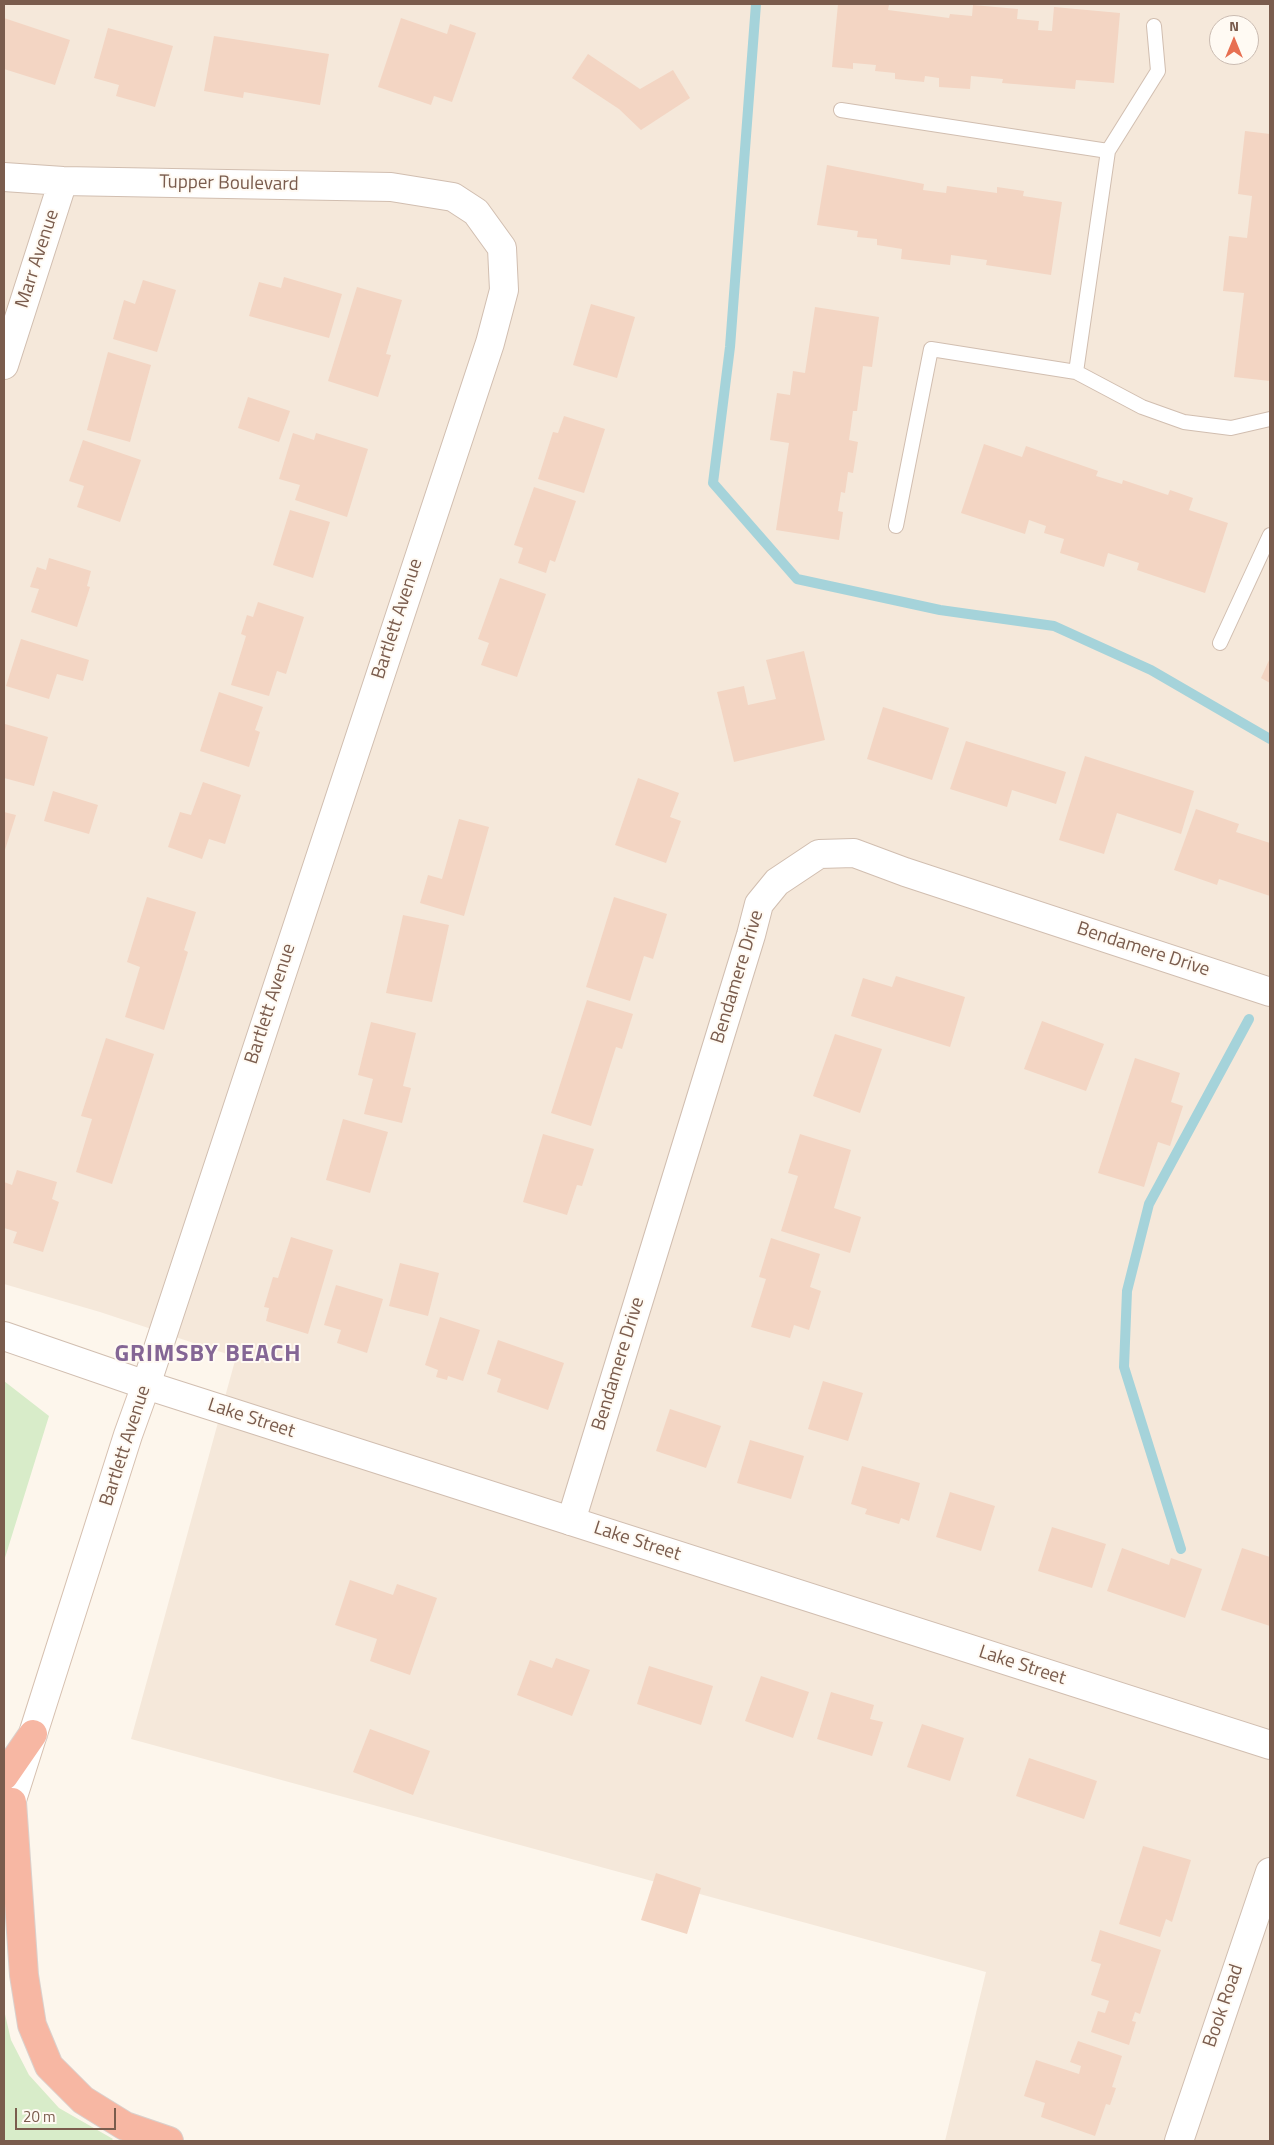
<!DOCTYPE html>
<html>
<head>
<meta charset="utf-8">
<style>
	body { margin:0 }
	#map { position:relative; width:1274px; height:2145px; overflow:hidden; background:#fdf6ec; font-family:"Titillium Web",sans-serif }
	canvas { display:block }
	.frame { position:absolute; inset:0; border:5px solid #7a5c4d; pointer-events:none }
	.north { position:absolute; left:1209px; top:15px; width:50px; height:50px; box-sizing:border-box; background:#fffaf3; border:1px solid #cabbb1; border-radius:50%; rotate:0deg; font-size:14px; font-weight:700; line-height:20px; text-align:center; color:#7a5c4d }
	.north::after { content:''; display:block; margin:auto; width:18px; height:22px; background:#e76f51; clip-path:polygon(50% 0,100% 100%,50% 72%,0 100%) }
	.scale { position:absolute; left:15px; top:2108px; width:101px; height:22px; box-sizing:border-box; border:2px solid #7a5c4d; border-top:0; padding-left:6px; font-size:15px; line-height:18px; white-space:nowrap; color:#7a5c4d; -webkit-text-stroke:4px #fffaf3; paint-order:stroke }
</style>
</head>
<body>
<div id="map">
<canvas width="1274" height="2145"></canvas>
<div class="frame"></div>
<div class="north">N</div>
<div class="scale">20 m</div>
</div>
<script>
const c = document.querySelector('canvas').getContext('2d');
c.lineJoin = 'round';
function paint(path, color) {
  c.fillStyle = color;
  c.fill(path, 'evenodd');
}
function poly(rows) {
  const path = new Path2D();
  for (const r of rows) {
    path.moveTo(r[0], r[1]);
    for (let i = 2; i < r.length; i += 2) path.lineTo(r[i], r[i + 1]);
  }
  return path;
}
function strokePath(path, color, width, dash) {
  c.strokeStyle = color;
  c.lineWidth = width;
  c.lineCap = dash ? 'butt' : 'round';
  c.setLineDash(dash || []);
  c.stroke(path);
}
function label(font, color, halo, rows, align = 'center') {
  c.font = font + ' "Titillium Web",sans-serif';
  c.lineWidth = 4;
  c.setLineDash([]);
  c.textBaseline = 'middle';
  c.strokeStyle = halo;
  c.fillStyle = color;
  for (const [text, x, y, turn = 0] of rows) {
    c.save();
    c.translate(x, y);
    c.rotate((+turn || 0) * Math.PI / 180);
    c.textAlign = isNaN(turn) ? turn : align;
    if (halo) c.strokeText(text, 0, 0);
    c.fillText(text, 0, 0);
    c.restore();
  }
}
const residential = poly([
	[4,4,1270,4,1270,2141,945,2141,986,1972,131,1739,236,1357,100,1312,4,1284],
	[1219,25,1249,25,1249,55,1219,55]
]);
const green = poly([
	[4,1381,49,1416,4,1561],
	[4,2010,11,2040,29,2075,59,2108,113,2139,111,2141,4,2141]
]);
const stream = poly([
	[756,4,730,347,713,483,797,579,940,610,1054,626,1151,670,1270,739],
	[1181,1549,1124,1367,1127,1291,1149,1204,1249,1019]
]);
const building = poly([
	[838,4,889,5,888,10,949,18,950,14,972,16,973,5,1018,9,1017,19,1039,21,1038,30,1052,31,1054,7,1120,13,1114,83,1076,80,1075,89,1002,83,1003,79,971,76,970,89,939,87,939,78,925,76,924,82,895,79,895,73,875,71,876,65,853,63,853,69,832,67],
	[4,18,70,40,55,85,4,69],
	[401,18,447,34,450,24,476,33,452,102,434,96,431,105,378,87],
	[108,28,173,46,155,107,116,96,119,85,94,78],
	[214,36,329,54,320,105,244,92,243,98,204,91],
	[588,54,640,89,673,70,690,98,641,130,619,109,572,78],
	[1245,131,1270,134,1270,381,1234,377,1244,293,1223,291,1229,236,1247,238,1252,196,1238,194],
	[827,165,924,184,923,190,946,193,947,186,997,193,997,187,1024,191,1023,196,1062,202,1051,275,986,265,987,260,951,255,950,265,901,259,902,249,877,245,877,239,857,237,858,231,817,225],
	[284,277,342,294,329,338,249,316,259,282,281,288],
	[143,280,176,290,157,352,113,339,124,300,135,304],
	[357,287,402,300,386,354,391,355,378,397,328,381],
	[591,304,635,317,617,378,573,365],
	[815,307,879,317,872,367,863,366,857,411,853,411,849,440,858,442,853,473,848,472,845,493,841,492,838,511,843,512,839,540,776,530,789,443,770,440,777,393,790,395,793,371,805,373],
	[108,352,151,365,130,442,87,430],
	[248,397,290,411,279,442,238,428],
	[564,416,605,429,584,493,538,479,553,432,558,433],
	[293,433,314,440,316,433,368,449,347,517,295,500,300,485,279,479],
	[83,440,141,460,120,522,77,507,84,486,69,481],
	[984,444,1022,457,1026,446,1098,471,1096,476,1122,484,1123,480,1168,495,1170,490,1193,498,1189,510,1228,523,1205,593,1137,570,1139,563,1108,553,1104,567,1060,553,1064,539,1044,533,1046,526,1029,520,1025,534,961,513],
	[534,487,576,501,555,562,550,560,546,573,518,563,523,548,514,545],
	[290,510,330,522,313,578,273,565],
	[49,558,91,571,87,586,90,587,77,627,31,612,39,589,30,587,37,567,46,570],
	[500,578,546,594,517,677,481,665,489,643,478,639],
	[258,602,304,617,286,674,277,671,269,696,231,685,246,636,241,634,247,615,253,617],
	[21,639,89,660,83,681,57,674,49,699,6,686],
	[804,651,825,740,734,762,717,692,744,686,748,705,776,699,766,660],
	[1270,658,1270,683,1261,678],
	[219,692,263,707,255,730,260,732,249,767,200,751],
	[883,707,949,728,932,780,867,759],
	[5,724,48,737,34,786,4,778],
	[966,741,1066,772,1056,804,1012,790,1007,807,950,789],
	[1085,756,1194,791,1181,834,1117,813,1104,854,1059,840],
	[638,778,679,793,670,817,681,821,666,863,615,845],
	[203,782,241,795,225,844,209,839,202,859,168,847,180,812,191,815],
	[53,791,98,805,89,834,44,821],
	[1196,809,1239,824,1236,832,1270,843,1270,896,1219,879,1217,885,1174,870],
	[4,812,16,815,4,853],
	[459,819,489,827,464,916,420,903,428,875,442,879],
	[147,897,196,912,184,950,188,952,164,1030,125,1017,140,967,127,962],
	[614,897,667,914,653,959,644,956,630,1001,586,987],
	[403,915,449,925,432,1002,386,993],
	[896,976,965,997,950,1047,851,1016,863,978,892,987],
	[587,1000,633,1014,622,1049,616,1047,591,1126,551,1113],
	[1042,1021,1104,1044,1086,1091,1024,1069],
	[371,1022,416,1033,403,1086,411,1088,402,1123,364,1114,373,1079,358,1075],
	[835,1034,882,1049,860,1113,813,1096],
	[106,1038,154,1054,112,1184,76,1172,92,1119,81,1116],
	[1135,1058,1180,1073,1171,1102,1183,1106,1170,1146,1158,1142,1144,1187,1098,1173],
	[343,1119,388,1132,370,1193,326,1180],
	[543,1134,594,1149,582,1186,577,1185,567,1215,523,1202],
	[800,1134,851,1150,834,1208,861,1217,850,1253,781,1231,798,1176,788,1173],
	[17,1170,57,1182,52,1199,59,1202,43,1252,13,1243,17,1232,4,1228,4,1182,12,1185],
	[291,1237,333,1250,308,1334,266,1321,269,1308,264,1307,273,1277,278,1278],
	[771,1238,820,1254,810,1287,821,1291,809,1330,794,1325,790,1338,751,1327,766,1279,759,1277],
	[400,1263,439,1273,428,1316,389,1306],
	[336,1285,383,1299,367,1353,337,1343,341,1330,324,1325],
	[440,1317,480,1330,463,1381,448,1376,447,1380,436,1377,438,1370,425,1365],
	[498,1340,564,1363,548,1410,497,1392,501,1379,487,1374],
	[823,1381,863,1393,848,1441,808,1429],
	[670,1409,721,1426,706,1468,656,1451],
	[750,1440,804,1456,791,1499,737,1483],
	[862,1466,920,1483,909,1521,901,1518,899,1524,865,1514,867,1509,851,1504],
	[950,1492,995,1506,981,1551,936,1537],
	[1052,1527,1106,1544,1092,1588,1038,1571],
	[1122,1548,1169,1565,1171,1558,1202,1569,1185,1618,1107,1591],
	[1242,1548,1270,1557,1270,1626,1221,1610],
	[350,1580,393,1595,397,1584,437,1598,410,1675,370,1661,377,1639,335,1625],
	[556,1658,590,1670,572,1716,517,1695,530,1660,552,1668],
	[649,1666,713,1686,701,1725,637,1704],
	[761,1676,809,1692,793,1738,745,1721],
	[831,1692,874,1705,870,1719,883,1722,872,1756,817,1739],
	[922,1724,964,1738,950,1781,907,1767],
	[370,1729,430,1751,413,1795,353,1772],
	[1029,1758,1097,1781,1084,1819,1016,1796],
	[1143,1846,1191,1860,1172,1922,1166,1919,1160,1937,1119,1924],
	[656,1873,701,1888,687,1934,641,1920],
	[1100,1930,1161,1950,1140,2014,1135,2012,1132,2021,1136,2022,1129,2045,1091,2032,1098,2011,1105,2013,1109,2001,1091,1995,1101,1964,1091,1961],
	[1078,2041,1122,2056,1112,2087,1116,2088,1110,2105,1106,2104,1095,2136,1041,2117,1045,2103,1024,2096,1036,2060,1079,2074,1081,2066,1070,2062]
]);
const service = poly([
	[841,110,1108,151],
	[1076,372,1108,151,1158,71,1154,26],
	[896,526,931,349,1076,372,1142,407,1184,422,1231,428,1270,419],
	[1220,643,1270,535]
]);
const minor = poly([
	[4,177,63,181,391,187,453,197,476,212,502,248,504,290,490,343,146,1385],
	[4,365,63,181],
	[571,1521,751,935,759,904,777,882,819,854,854,853,905,872,1270,992],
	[1179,2141,1270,1872]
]);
const tertiary = poly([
	[4,1336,146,1385,1270,1745]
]);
const secondary = poly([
	[4,1825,128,1435,146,1385]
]);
const motorway = poly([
	[4,1776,33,1734],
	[12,1802,24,1975,32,2025,49,2066,83,2100,125,2126,169,2141]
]);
const streetNames = [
	["Tupper Boulevard",229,184,1],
	["Marr Avenue",38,259,-72],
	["Bartlett Avenue",398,619,-72],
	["Bendamere Drive",1143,950,18],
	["Bendamere Drive",738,977,-73],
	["Bartlett Avenue",271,1004,-72],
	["Bendamere Drive",619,1364,-73],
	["Lake Street",251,1419,18],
	["Bartlett Avenue",126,1446,-72],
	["Lake Street",637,1542,18],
	["Lake Street",1022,1666,18],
	["Book Road",1224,2006,-71]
];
const districtNames = [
	["GRIMSBY BEACH",208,1355]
];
paint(residential, '#f5e8da');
paint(green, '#d8ecc9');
strokePath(stream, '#a5d3da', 10);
paint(building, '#f3d5c3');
strokePath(service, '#d1beb0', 16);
strokePath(minor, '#d1beb0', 30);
strokePath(tertiary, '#d1beb0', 30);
strokePath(secondary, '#d6c0b0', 30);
strokePath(motorway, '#dad1cd', 30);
strokePath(service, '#fff', 14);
strokePath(minor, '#fff', 28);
strokePath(tertiary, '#fff', 28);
strokePath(secondary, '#fff', 28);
strokePath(motorway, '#f7b7a3', 28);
label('19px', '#7a5c4d', '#fffaf3', streetNames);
c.letterSpacing = '1px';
label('bold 24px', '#846695', '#fffaf3', districtNames);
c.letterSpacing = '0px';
</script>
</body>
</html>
